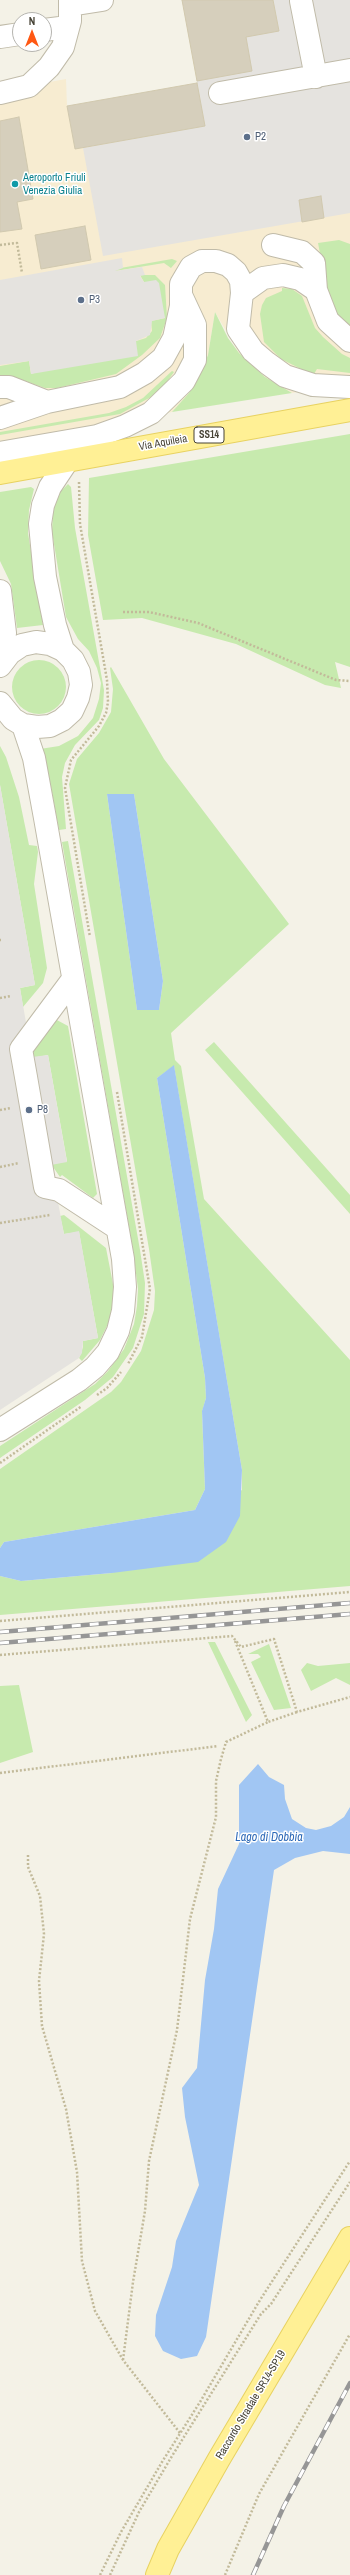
<!DOCTYPE html>
<html>
<head>
<meta charset="utf-8">
<style>
	body { margin:0 }
	#map { position:relative; width:350px; height:2575px; overflow:hidden; background:#f4f2e7; font-family:"Archivo Narrow",sans-serif }
	canvas { display:block }
	.north { position:absolute; left:12px; top:12px; width:40px; height:40px; box-sizing:border-box; background:#fff; border:1px solid #b5b4af; border-radius:50%; rotate:0deg; font-size:11px; font-weight:700; line-height:16px; text-align:center; color:#474336 }
	.north::after { content:''; display:block; margin:auto; width:14px; height:18px; background:#ff5813; clip-path:polygon(50% 0,100% 100%,50% 72%,0 100%) }
</style>
</head>
<body>
<div id="map">
<canvas width="350" height="2575"></canvas>
<div class="north">N</div>
</div>
<script>
const c = document.querySelector('canvas').getContext('2d');
c.lineJoin = 'round';
function paint(path, color) {
  c.fillStyle = color;
  c.fill(path, 'evenodd');
}
function poly(rows) {
  const path = new Path2D();
  for (const r of rows) {
    if (r.length === 3) {
      path.moveTo(r[0] + r[2], r[1]);
      path.arc(r[0], r[1], r[2], 0, 2 * Math.PI);
      continue;
    }
    path.moveTo(r[0], r[1]);
    for (let i = 2; i < r.length; i += 2) path.lineTo(r[i], r[i + 1]);
  }
  return path;
}
function strokePath(path, color, width, dash) {
  c.strokeStyle = color;
  c.lineWidth = width;
  c.lineCap = dash ? 'butt' : 'round';
  c.setLineDash(dash || []);
  c.stroke(path);
}
function label(font, color, halo, rows, align = 'center') {
  c.font = font + ' "Archivo Narrow",sans-serif';
  c.lineWidth = 3;
  c.setLineDash([]);
  c.textBaseline = 'middle';
  c.strokeStyle = halo;
  c.fillStyle = color;
  for (const [text, x, y, turn = 0] of rows) {
    c.save();
    c.translate(x, y);
    c.rotate((+turn || 0) * Math.PI / 180);
    c.textAlign = isNaN(turn) ? turn : align;
    if (halo) c.strokeText(text, 0, 0);
    c.fillText(text, 0, 0);
    c.restore();
  }
}
const commercial = poly([
	[182,0,350,0,350,384,292,393,265,377,239,353,215,312,208,355,189,393,172,412,0,448,0,91,66,79,67,106,197,83]
]);
const green = poly([
	[339,240,350,244,350,329,340,320,329,300,318,243],
	[172,259,177,261,171,268,164,263,115,271,115,269],
	[140,275,155,275,165,285,167,318,160,338,142,355,116,374,57,388,45,388,14,377,0,378,0,366,29,361,31,374,146,338,152,331,151,321,165,318],
	[282,288,292,289,302,296,315,328,323,337,342,354,350,358,350,373,317,369,314,374,311,374,281,359,264,342,260,314,262,305,266,298,282,291],
	[215,312,228,338,239,353,265,377,292,393,172,412,189,393,201,372,208,355],
	[172,371,174,372,166,383,151,397,120,414,0,435,0,432,109,413,126,407,143,398],
	[350,434,350,667,335,662,341,688,325,685,236,644,142,618,103,620,88,535,89,478],
	[68,484,71,487,75,528,104,690,103,708,99,720,75,745,65,763,62,777,66,829,59,830,51,787,40,749,59,746,78,736,93,718,99,699,101,683,97,668,89,651,78,639,66,617,52,532,53,510,60,492],
	[31,487,34,489,29,510,28,533,43,625,17,628,11,584,0,561,0,492],
	[39,687,27],
	[111,667,164,759,289,924,171,1033,175,1060,181,1066,185,1090,204,1199,350,1360,350,1586,0,1615,0,1576,21,1581,112,1573,242,1490,242,1470,174,1066,157,1078,205,1378,206,1398,202,1412,205,1489,195,1510,4,1542,0,1548,0,1469,111,1392,121,1382,141,1351,154,1310,155,1291,149,1249,69,784,77,759,99,733,111,712,113,689,110,668],
	[107,794,134,794,163,981,159,1010,137,1010],
	[0,746,6,757,19,797,29,845,37,846,38,852,34,884,47,968,43,983,23,1007,20,988,35,985,0,785],
	[68,841,140,1250,145,1283,144,1314,133,1348,113,1377,85,1400,0,1458,0,1446,95,1384,108,1371,124,1349,134,1324,137,1306,138,1289,133,1250,62,842],
	[55,1019,68,1026,97,1194,93,1198,62,1175,60,1177,51,1164,67,1161,48,1055,32,1058,32,1055,34,1048],
	[214,1042,350,1195,350,1214,205,1050],
	[64,1215,106,1248,113,1284,113,1303,109,1322,100,1340,82,1361,79,1358,83,1347,83,1341,98,1338,79,1232,64,1234,60,1216],
	[208,1642,215,1642,252,1715,246,1722],
	[269,1644,291,1708,274,1710,251,1662,261,1657,258,1654,248,1654],
	[307,1663,318,1666,350,1663,350,1685,336,1678,311,1691,301,1670],
	[19,1685,33,1752,0,1763,0,1686]
]);
const parking = poly([
	[273,0,350,0,350,213,103,256,83,148,205,126,196,78,218,75,246,37,279,31],
	[122,258,123,268,115,271,142,267,145,275,140,276,144,282,156,280,159,283,165,318,152,321,150,335,136,341,138,356,31,374,29,361,0,365,0,280],
	[0,785,35,985,20,988,32,1057,48,1055,67,1162,51,1165,64,1234,79,1231,98,1338,83,1341,82,1353,79,1358,0,1410]
]);
const water = poly([
	[107,794,134,794,163,981,159,1010,137,1010],
	[174,1065,242,1470,240,1516,226,1542,198,1562,112,1573,21,1581,0,1576,0,1548,4,1542,195,1510,205,1489,202,1411,206,1398,205,1378,157,1078],
	[258,1764,269,1777,284,1785,285,1799,292,1819,306,1828,316,1830,331,1826,344,1817,350,1807,350,1854,323,1851,295,1858,274,1870,206,2337,197,2356,181,2359,163,2351,155,2336,156,2315,172,2267,176,2241,199,2185,185,2117,182,2088,197,2068,205,1980,214,1929,218,1889,239,1844,239,1785]
]);
const building = poly([
	[182,0,273,0,279,31,246,37,252,71,197,81,182,0],
	[197,83,205,126,75,149,67,106,197,83],
	[19,117,33,199,17,202,22,229,0,232,0,121,19,117],
	[321,196,324,218,302,222,299,200,321,196],
	[85,226,91,260,41,269,35,235,85,226]
]);
const path = poly([
	[0,245,17,243,22,273],
	[79,482,80,524,107,680,108,702,106,713,99,726,71,760,65,788,90,937],
	[123,612,149,612,198,623,336,680,350,681],
	[0,940,1,940],
	[0,998,11,996],
	[117,1092,150,1289,142,1337,128,1364],
	[0,1110,11,1108],
	[0,1167,19,1163],
	[0,1223,50,1215],
	[97,1395,107,1388,121,1372],
	[0,1463,82,1406],
	[0,1621,350,1592],
	[235,1641,268,1722,297,1712],
	[0,1655,232,1636,241,1647,274,1639,297,1712,350,1697],
	[0,1773,218,1746],
	[28,1855,28,1867,40,1896,44,1934,39,1981,42,2026,66,2109,77,2172,82,2261,95,2311,123,2360,180,2433],
	[123,2360,133,2282,145,2211,149,2161,177,2030,190,1919,216,1817,216,1781,221,1759,226,1742,268,1722],
	[100,2575,121,2532,162,2462,200,2402,260,2300,350,2161],
	[110,2575,139,2512,172,2456,261,2314,271,2304,350,2182],
	[225,2575,259,2494,350,2334]
]);
const minor = poly([
	[301,1,316,77],
	[70,5,102,0],
	[44,30,68,27],
	[0,37,20,34],
	[0,93,29,86,49,67,63,47,70,21,70,0],
	[220,93,350,70],
	[273,245,302,252,314,263,316,290,328,321,350,341],
	[242,293,263,278,283,275,300,279,316,290],
	[0,387,9,387,47,402],
	[0,418,47,402,120,387,145,373,163,358,174,338,181,306,181,284,191,267,202,261,216,261,228,265,236,272,241,281,242,293,238,329,253,351,267,363,285,376,313,385,350,387],
	[0,453,97,436,125,426,151,413,184,381,195,360,195,325,181,295],
	[0,591,5,633,1,663],
	[63,650,55,625,45,577,40,524,43,505,50,487,68,460],
	[0,666,10,653,22,645,36,642,50,644,63,650,73,660,79,672,81,685,78,698,72,711,62,720,50,726,37,727,23,725,13,719,0,703],
	[73,979,21,1049,26,1077,45,1187,59,1190,117,1228],
	[0,1430,79,1380,95,1367,108,1352,118,1331,123,1311,125,1287,123,1259,45,818,34,758,23,725]
]);
const major = poly([
	[0,473,350,410],
	[157,2575,168,2549,219,2459,350,2238]
]);
const rail = poly([
	[0,1632,350,1603],
	[0,1643,350,1614],
	[253,2575,284,2506,350,2383]
]);
const markers = [
	[247,137,4,"#5c6f8a"],
	[15,184,4,"#0f9aa8"],
	[81,300,4,"#5c6f8a"],
	[29,1110,4,"#5c6f8a"]
];
const shields = [
	[209,435,30]
];
const shieldNames = [
	["SS14",209,435]
];
const serviceNames = [
	["P2",255,137],
	["P3",89,300],
	["P8",37,1110]
];
const cultureNames = [
	["Aeroporto Friuli",23,178],
	["Venezia Giulia",23,191]
];
const streetNames = [
	["Via Aquileia",163,443,-10],
	["Raccordo Stradale SR14-SP19",251,2405,-59]
];
const waterNames = [
	["Lago di Dobbia",269,1838]
];
paint(commercial, '#f7ecd1');
paint(green, '#c7eaae');
paint(parking, '#e5e3df');
paint(water, '#a1c6f3');
paint(building, '#d6cfbc');
strokePath(building, '#d1c9af', 1);
strokePath(minor, '#c0bba9', 24);
strokePath(major, '#e8d261', 24);
strokePath(path, '#c2ba9a', 2.5, [2, 2]);
strokePath(minor, '#fff', 22);
strokePath(major, '#fff095', 22);
strokePath(rail, '#969696', 4.5);
strokePath(rail, '#fff', 3, [9]);
for (const [x, y, r, color] of markers) {
  const dot = new Path2D();
  dot.arc(x, y, r, 0, 2 * Math.PI);
  c.fillStyle = color;
  c.fill(dot);
  strokePath(dot, '#fff', 1.5);
}
for (const [x, y, w] of shields) {
  const box = new Path2D();
  box.roundRect(x - w / 2, y - 8, w, 16, 3);
  c.fillStyle = '#fff';
  c.fill(box);
  strokePath(box, '#474336', 1);
}
label('bold 10px', '#474336', null, shieldNames);
label('11px', '#4e5e75', '#fff', serviceNames, 'left');
label('11px', '#0d838f', '#fff', cultureNames, 'left');
label('11px', '#474336', '#fff', streetNames);
label('italic 12px', '#2b68b7', '#fff', waterNames);
</script>
</body>
</html>
